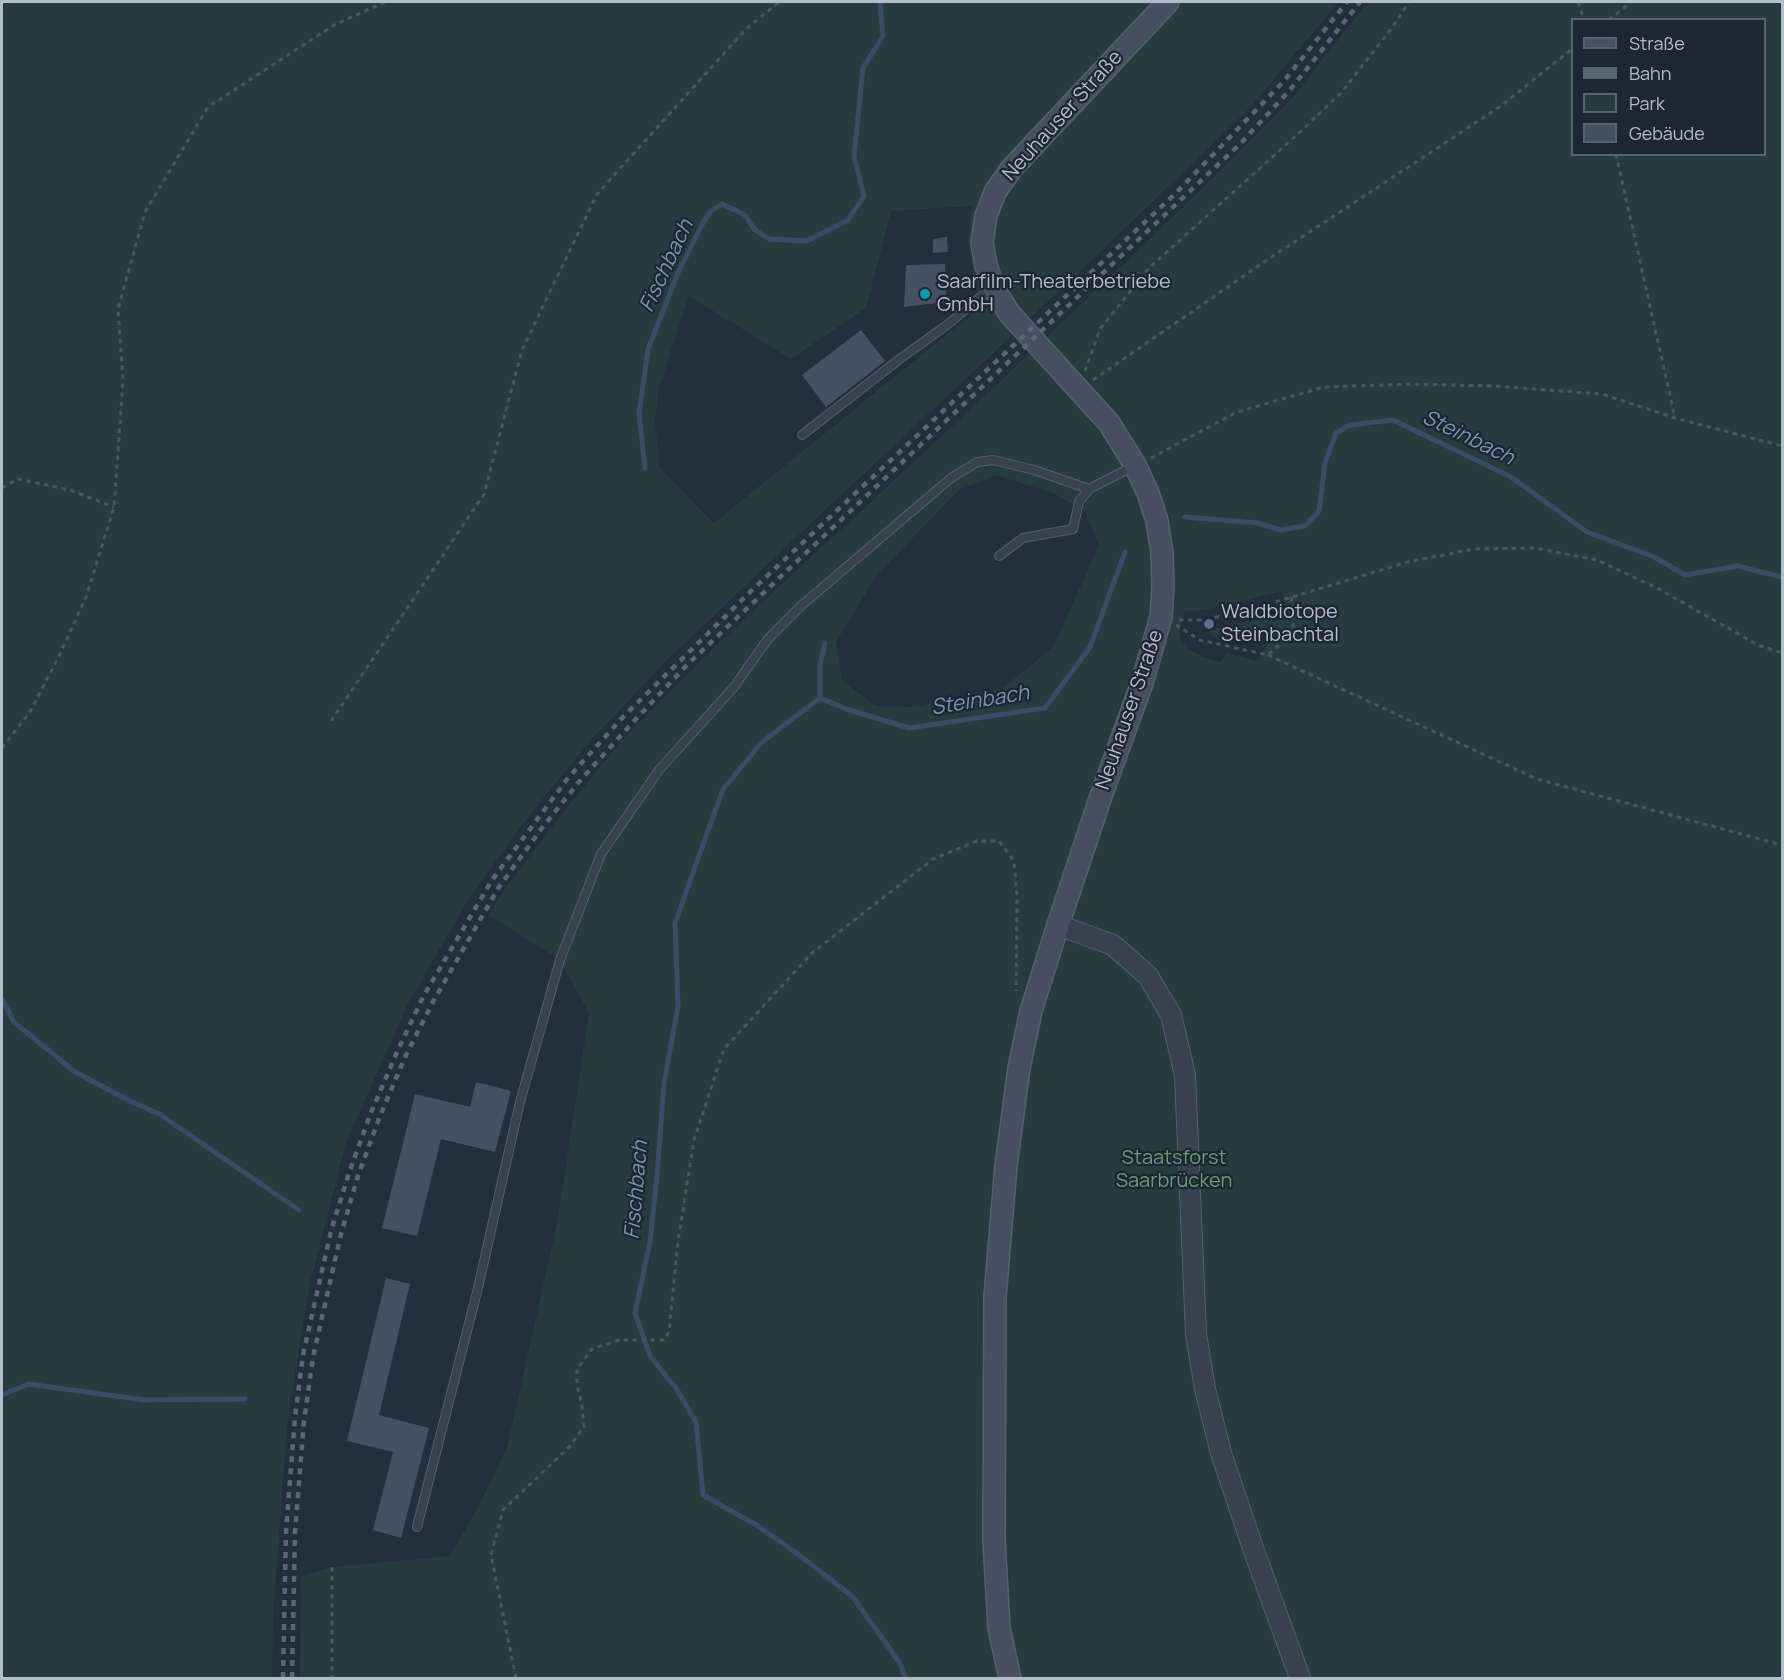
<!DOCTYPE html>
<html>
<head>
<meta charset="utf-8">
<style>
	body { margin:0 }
	#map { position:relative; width:1784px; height:1680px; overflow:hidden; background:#242f3e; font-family:Manrope,sans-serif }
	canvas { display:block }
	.frame { position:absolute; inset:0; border:3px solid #b4bcc9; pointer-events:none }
	.legend { position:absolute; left:1571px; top:18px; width:195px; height:138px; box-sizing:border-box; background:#1d2633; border:2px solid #59626f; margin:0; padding:8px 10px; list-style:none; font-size:18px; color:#b4bcc9 }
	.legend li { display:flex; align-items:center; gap:12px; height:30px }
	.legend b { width:30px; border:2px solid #59626f }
</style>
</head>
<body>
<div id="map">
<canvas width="1784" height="1680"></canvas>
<div class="frame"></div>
<ul class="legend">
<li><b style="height:8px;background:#465061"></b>Straße</li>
<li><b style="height:8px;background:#5a6575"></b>Bahn</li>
<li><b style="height:16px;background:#263c3f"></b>Park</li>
<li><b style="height:16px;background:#455162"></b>Gebäude</li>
</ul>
</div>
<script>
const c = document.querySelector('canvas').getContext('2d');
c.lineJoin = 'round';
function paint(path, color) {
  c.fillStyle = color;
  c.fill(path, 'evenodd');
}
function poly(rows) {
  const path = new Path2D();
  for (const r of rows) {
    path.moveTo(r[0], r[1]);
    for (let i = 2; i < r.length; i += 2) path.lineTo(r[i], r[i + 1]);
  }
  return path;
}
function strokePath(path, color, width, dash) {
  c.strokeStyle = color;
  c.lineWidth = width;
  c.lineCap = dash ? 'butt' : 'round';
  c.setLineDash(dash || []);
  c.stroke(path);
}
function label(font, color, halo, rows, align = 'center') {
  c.font = font + ' Manrope,sans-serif';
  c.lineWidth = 4.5;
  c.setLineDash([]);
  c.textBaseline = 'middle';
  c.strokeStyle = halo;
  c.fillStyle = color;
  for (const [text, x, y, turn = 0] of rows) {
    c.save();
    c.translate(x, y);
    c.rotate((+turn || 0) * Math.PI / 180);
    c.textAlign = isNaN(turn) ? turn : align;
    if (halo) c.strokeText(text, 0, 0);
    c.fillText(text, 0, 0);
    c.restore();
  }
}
const green = poly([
	[2,2,1339,2,1246,112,1051,299,826,509,666,661,594,737,527,818,468,900,408,1004,346,1142,310,1283,288,1417,273,1616,272,1678,2,1678],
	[971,206,968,243,974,280,982,306,714,523,660,468,655,422,659,388,689,296,791,359,866,308,891,211],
	[1368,2,1782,2,1782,1678,300,1678,301,1576,332,1567,450,1556,478,1507,507,1448,557,1224,589,1013,560,960,489,915,502,893,561,815,623,739,720,642,972,408,1207,184,1289,102],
	[1572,20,1764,20,1764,154,1572,154],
	[996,475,1055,494,1085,511,1099,545,1054,646,1002,689,911,707,875,706,842,680,836,642,876,576,959,490],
	[1282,591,1287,612,1206,631,1214,637,1253,630,1275,630,1258,661,1226,653,1221,662,1203,657,1189,649,1180,639,1180,627,1185,611,1206,610]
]);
const stream = poly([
	[645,468,639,413,648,349,678,273,703,223,711,211,722,204,745,215,755,230,769,239,807,241,848,220,864,196,854,156,863,68,883,36,880,2],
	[1185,517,1258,523,1280,530,1305,526,1319,511,1325,463,1336,433,1350,425,1393,420,1511,477,1587,532,1652,556,1685,575,1737,566,1782,577],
	[825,643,820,665,820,698,762,742,723,789,675,923,678,1006,664,1083,657,1176,650,1242,635,1313,650,1356,676,1388,696,1422,703,1495,758,1526,799,1555,853,1597,899,1662,906,1678],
	[820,698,846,709,909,728,1045,708,1090,647,1125,552],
	[2,999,14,1022,75,1072,128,1100,159,1114,299,1210],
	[2,1395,28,1384,144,1400,245,1399]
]);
const building = poly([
	[947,237,948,252,933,253,933,239],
	[945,264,946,302,904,307,906,265],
	[861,330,885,361,826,407,802,375],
	[476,1082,511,1091,495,1152,441,1139,417,1236,382,1228,415,1094,470,1107],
	[386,1278,410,1284,379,1415,429,1428,401,1538,373,1530,393,1452,347,1441]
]);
const path = poly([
	[1578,2,1584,20],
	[1609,20,1631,2],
	[1616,154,1675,418],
	[1085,371,1100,329,1149,268,1299,133,1341,93,1391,29,1409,2],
	[1093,380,1264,262,1501,106,1572,49],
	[1151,458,1237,412,1324,387,1414,384,1493,386,1602,394,1675,418,1782,446],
	[2,488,18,479,70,490,114,507],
	[1179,620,1204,620,1259,607,1408,562,1474,549,1535,548,1597,560,1657,588,1758,645,1782,653],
	[1176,625,1200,640,1268,655,1283,641,1293,628,1294,612,1291,597],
	[1268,655,1537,779,1782,845],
	[331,721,484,494,522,350,597,194,747,28,779,2],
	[2,748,30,712,60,654,86,597,114,507,123,381,118,309,145,212,208,107,334,25,385,2],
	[332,1567,332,1678],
	[516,1678,491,1555,503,1510,569,1447,584,1427,582,1406,577,1384,577,1369,592,1349,619,1340,664,1340,669,1332,678,1241,694,1140,724,1049,812,953,933,859,977,841,999,841,1014,861,1017,896,1016,991]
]);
const service = poly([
	[802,435,901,358,947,325,991,288],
	[999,556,1023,538,1073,529,1079,502,1089,489],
	[417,1527,478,1288,520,1102,560,960,601,854,659,770,734,687,767,640,802,605,951,478,977,462,993,460,1034,470,1089,489,1134,466]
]);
const tertiary = poly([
	[1058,925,1113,945,1148,976,1171,1015,1185,1075,1196,1334,1205,1389,1221,1453,1254,1551,1300,1678]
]);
const secondary = poly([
	[1010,1678,999,1628,994,1539,995,1297,1006,1166,1019,1068,1031,1011,1058,925,1101,796,1142,683,1161,617,1163,587,1162,553,1157,521,1148,493,1135,465,1109,423,1009,313,993,287,986,265,982,243,986,216,995,192,1012,168,1168,2]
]);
const rail = poly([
	[283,1678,286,1531,295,1417,303,1355,331,1231,349,1173,370,1115,397,1052,423,997,492,880,568,778,623,717,750,592,1176,193,1284,81,1347,2],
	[292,1678,295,1533,304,1421,313,1357,341,1234,358,1176,380,1116,406,1055,434,1000,499,887,542,828,578,783,633,722,688,664,1241,143,1290,90,1360,2]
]);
const markers = [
	[925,294,6,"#0f9aa8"],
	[1209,624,6,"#5c6f8a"]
];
const streetNames = [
	["Neuhauser Straße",1063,116,-48],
	["Neuhauser Straße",1130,710,-71]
];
const poiNames = [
	["Saarfilm-Theaterbetriebe",937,282],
	["GmbH",937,305],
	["Waldbiotope",1221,612],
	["Steinbachtal",1221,635]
];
const parkNames = [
	["Staatsforst",1174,1158],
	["Saarbrücken",1174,1181]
];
const waterNames = [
	["Fischbach",667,266,-65],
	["Steinbach",1468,438,26],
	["Steinbach",980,701,-9],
	["Fischbach",637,1190,-85]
];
paint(green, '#263c3f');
strokePath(stream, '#394c67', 5);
paint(building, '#455162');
strokePath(service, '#565f6c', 10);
strokePath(tertiary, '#565f6c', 22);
strokePath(secondary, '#565f6c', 24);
strokePath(path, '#44595c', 3, [4.5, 4.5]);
strokePath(service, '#38414e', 8);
strokePath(tertiary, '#38414e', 20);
strokePath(secondary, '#465061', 21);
strokePath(rail, '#5a6575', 4.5, [6, 6]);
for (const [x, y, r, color] of markers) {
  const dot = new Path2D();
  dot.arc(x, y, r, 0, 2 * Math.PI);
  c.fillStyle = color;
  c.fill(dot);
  strokePath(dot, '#1d2633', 2);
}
label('20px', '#b4bcc9', '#1d2633', streetNames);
label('20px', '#b4bcc9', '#1d2633', poiNames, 'left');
label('20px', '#6b9a76', '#1d2633', parkNames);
label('italic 21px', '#7c92b1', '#1d2633', waterNames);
</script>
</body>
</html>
